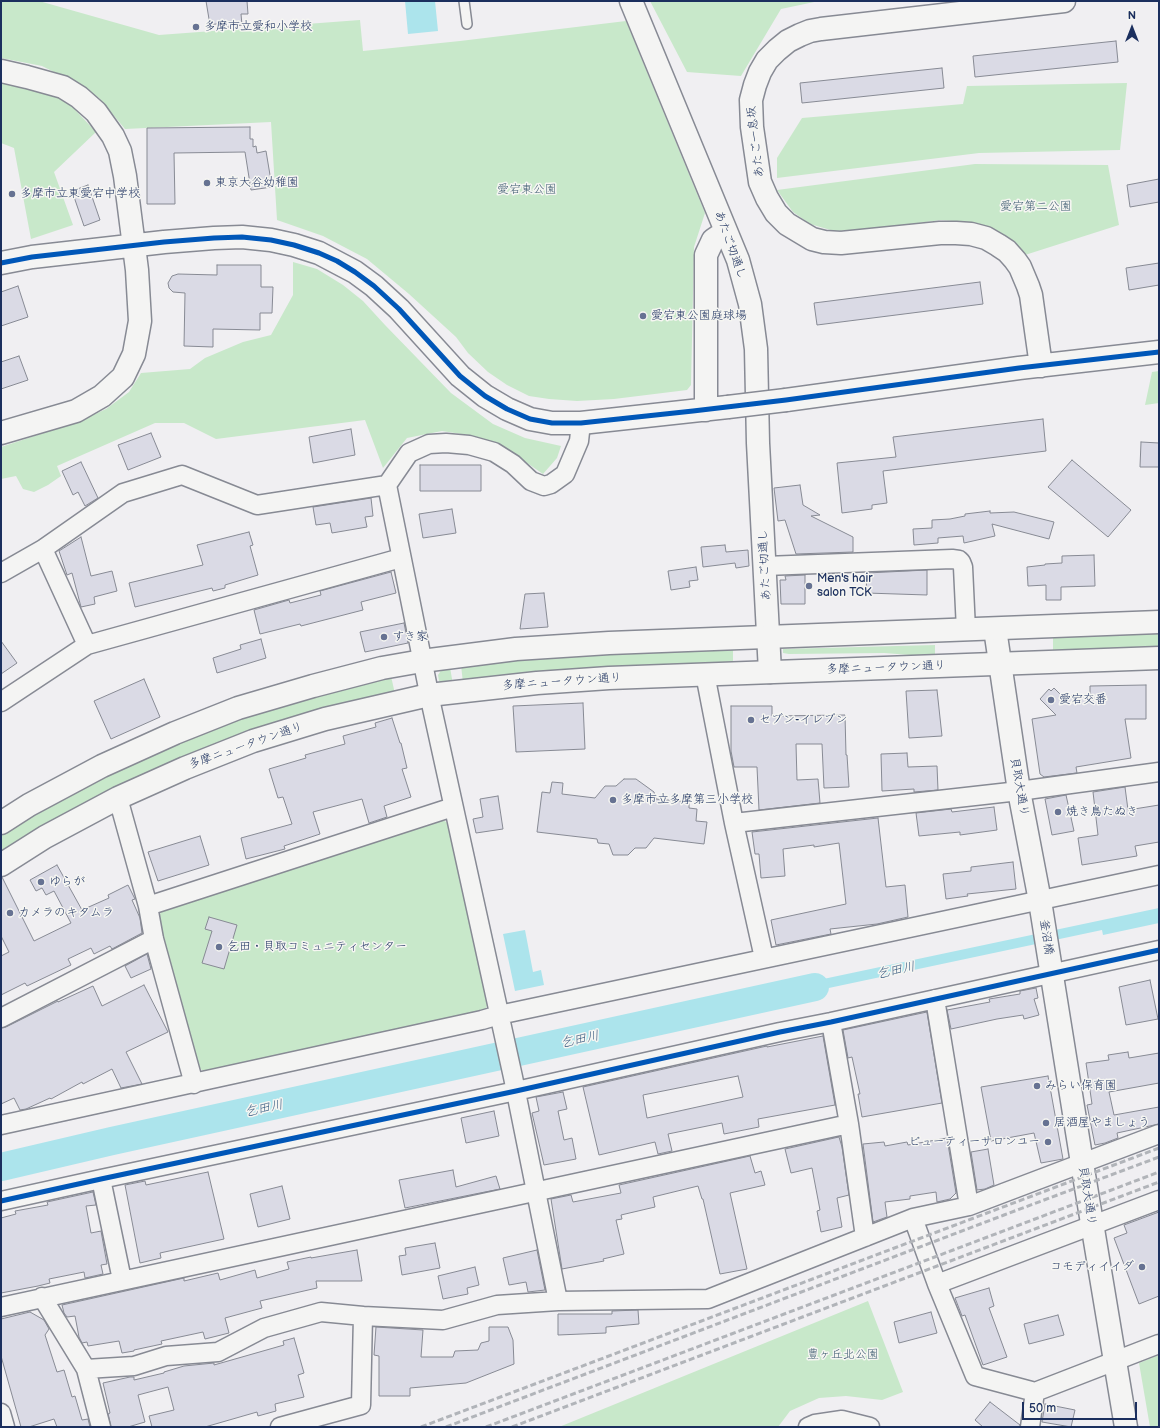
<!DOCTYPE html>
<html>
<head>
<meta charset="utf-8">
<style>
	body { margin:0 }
	#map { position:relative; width:1160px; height:1428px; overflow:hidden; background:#f0eff2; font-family:"Balsamiq Sans",sans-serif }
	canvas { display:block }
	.frame { position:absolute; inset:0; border:2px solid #1b2f5e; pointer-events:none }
	.north { position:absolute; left:1112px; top:8px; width:40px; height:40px; -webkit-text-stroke:3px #f6f6f2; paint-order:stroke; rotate:0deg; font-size:11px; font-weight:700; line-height:16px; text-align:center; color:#1b2f5e }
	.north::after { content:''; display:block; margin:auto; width:14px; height:18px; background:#1b2f5e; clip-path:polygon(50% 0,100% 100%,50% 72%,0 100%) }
	.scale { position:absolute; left:1022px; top:1402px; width:115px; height:18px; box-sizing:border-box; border:2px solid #1b2f5e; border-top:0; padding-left:5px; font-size:12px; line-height:14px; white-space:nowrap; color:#1b2f5e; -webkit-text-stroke:3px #f6f6f2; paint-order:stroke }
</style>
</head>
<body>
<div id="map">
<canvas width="1160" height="1428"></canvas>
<div class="frame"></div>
<div class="north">N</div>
<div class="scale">50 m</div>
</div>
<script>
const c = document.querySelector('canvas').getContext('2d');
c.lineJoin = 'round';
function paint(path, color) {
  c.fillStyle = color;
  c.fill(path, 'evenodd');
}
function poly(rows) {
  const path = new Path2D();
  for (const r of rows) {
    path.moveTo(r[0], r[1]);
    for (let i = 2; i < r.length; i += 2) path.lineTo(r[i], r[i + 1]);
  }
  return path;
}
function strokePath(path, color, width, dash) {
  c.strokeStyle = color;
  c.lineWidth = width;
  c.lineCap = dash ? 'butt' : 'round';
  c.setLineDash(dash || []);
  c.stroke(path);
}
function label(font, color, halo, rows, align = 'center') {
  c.font = font + ' "Balsamiq Sans","Klee One",sans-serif';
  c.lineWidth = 3;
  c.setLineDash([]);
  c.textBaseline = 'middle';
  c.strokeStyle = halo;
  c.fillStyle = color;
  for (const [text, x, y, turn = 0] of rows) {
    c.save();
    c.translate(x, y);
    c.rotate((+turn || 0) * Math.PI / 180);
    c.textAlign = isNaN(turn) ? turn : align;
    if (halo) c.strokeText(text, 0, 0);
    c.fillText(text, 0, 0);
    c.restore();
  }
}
const green = poly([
	[1,1,39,1,159,35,360,20,363,51,460,41,626,21,705,213,694,247,691,385,687,390,614,399,577,401,549,399,529,396,507,385,488,372,468,353,456,337,409,294,367,259,323,236,277,220,271,122,125,129,99,98,78,84,42,66,1,58],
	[650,1,819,1,781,9,741,76,687,72],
	[1,79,31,85,66,100,96,132,54,172,73,225,31,239,14,148,1,143],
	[1127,83,1120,150,979,153,777,178,777,158,802,118,963,104,967,86],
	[975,164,1108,165,1119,225,1025,255,1006,237,977,223,941,220,865,230,834,231,810,224,793,212,777,190],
	[293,262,317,269,343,285,363,301,385,325,451,393,493,424,525,438,561,446,557,458,543,474,504,447,474,436,442,431,407,438,383,468,365,420,216,439,184,423,155,423,57,466,61,476,48,485,34,492,23,489,16,476,1,479,1,447,80,421,106,409,129,392,141,373,190,369,205,358,243,342,271,335,293,295],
	[1159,371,1159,403,1145,405,1152,372],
	[1159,629,1159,649,1053,653,1053,633],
	[935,645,935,656,923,656,884,653,789,654,783,653,783,649],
	[733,648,733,667,463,683,461,665,517,658],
	[450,667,453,685,444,685,439,681,438,675,442,669],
	[391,676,395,694,1,855,1,833,106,773,242,717,317,695],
	[438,817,451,825,489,1001,482,1017,211,1076,196,1066,158,919,163,907],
	[868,1301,903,1392,882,1400,846,1396,819,1398,790,1411,778,1427,559,1427],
	[1159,1355,1159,1427,1150,1427,1139,1363]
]);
const water = poly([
	[405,1,435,1,438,31,408,34],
	[1159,908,1159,923,1103,935,1102,930,777,999,776,989],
	[525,930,533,972,541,970,544,985,515,991,503,934]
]);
const river = poly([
	[1,1167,112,1141,815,987]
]);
const building = poly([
	[206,1,247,1,248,14,241,14,242,25,223,28,222,23,210,25,206,1],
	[1116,41,1118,62,975,77,973,56,1116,41],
	[942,68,944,88,802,103,800,83,942,68],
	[250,127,250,139,253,139,253,147,256,146,257,153,266,151,272,187,251,190,245,152,174,153,175,204,147,204,147,128,250,127],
	[1159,179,1159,202,1130,207,1127,185,1159,179],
	[88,185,100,220,84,226,72,191,88,185],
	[1159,263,1159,285,1129,290,1126,268,1159,263],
	[217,265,261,265,261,287,273,287,272,313,260,313,260,330,213,329,213,347,184,346,185,293,173,292,169,288,168,283,172,276,178,274,217,275,217,265],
	[980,282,983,304,817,325,814,303,980,282],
	[18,286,28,317,1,326,1,292,18,286],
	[19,356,28,380,1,389,1,362,19,356],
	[1043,419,1046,451,883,471,887,503,872,505,872,509,842,513,837,463,896,457,893,437,1043,419],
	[351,429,355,455,313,463,309,437,351,429],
	[151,433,161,457,128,470,118,445,151,433],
	[1141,442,1159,443,1159,467,1140,467,1141,442],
	[1072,460,1131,510,1108,537,1048,487,1072,460],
	[81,462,98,498,85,506,78,492,73,495,62,471,81,462],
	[420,465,481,465,481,491,420,491,420,465],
	[800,485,803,505,820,515,811,516,853,537,853,552,796,554,785,520,778,521,774,488,800,485],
	[371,498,373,516,365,517,367,527,332,533,330,523,316,525,313,507,371,498],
	[452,509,456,533,423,538,419,514,452,509],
	[990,511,990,513,1014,512,1054,522,1049,539,992,524,995,536,964,543,963,536,938,538,938,543,914,545,913,529,932,528,932,520,950,519,965,516,965,514,990,511],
	[249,532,253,545,250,546,258,575,225,585,225,588,213,591,212,588,135,607,129,583,203,565,197,545,249,532],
	[81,537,91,576,112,571,117,591,94,597,95,604,81,607,72,573,67,575,59,551,81,537],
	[725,545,726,552,748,550,749,566,736,568,735,563,703,567,701,547,725,545],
	[1094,555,1095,586,1061,587,1061,600,1046,600,1046,585,1028,586,1027,567,1045,565,1045,564,1062,563,1062,556,1094,555],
	[696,567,698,580,689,581,690,587,671,590,668,571,696,567],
	[927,570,927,595,866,593,867,573,927,570],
	[391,572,396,593,361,602,363,610,301,626,300,624,260,634,254,610,289,600,290,603,321,595,320,591,391,572],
	[805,575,805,604,781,604,780,580,786,580,785,576,805,575],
	[544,593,548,627,520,629,525,594,544,593],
	[404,623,408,643,365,652,360,632,404,623],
	[261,639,266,658,217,673,213,658,241,649,240,645,261,639],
	[1,641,17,663,1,674,1,641],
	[144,679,160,717,111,739,94,701,144,679],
	[1146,685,1146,719,1125,719,1131,758,1076,767,1077,773,1044,777,1040,774,1032,719,1056,715,1040,699,1049,689,1051,691,1054,688,1062,696,1090,696,1090,686,1146,685],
	[937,690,942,736,909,738,906,691,937,690],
	[583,703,585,749,516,752,513,706,583,703],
	[731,706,772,706,772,716,845,715,846,755,847,755,849,787,824,788,822,744,796,744,797,780,818,779,820,803,759,810,757,767,734,767,731,751,731,706],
	[392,718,400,743,401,743,407,768,402,769,411,797,384,806,387,817,369,823,362,799,313,812,320,834,284,846,285,849,246,859,241,838,292,824,283,797,278,798,269,769,306,758,305,755,345,744,343,736,376,727,375,723,392,718],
	[907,753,908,767,937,766,938,790,914,792,914,789,882,791,881,754,907,753],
	[624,779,636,779,654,792,656,799,689,802,689,808,697,809,696,821,707,822,704,844,654,838,646,848,635,848,628,855,613,855,609,844,598,843,597,839,537,832,542,792,550,793,552,782,563,783,562,794,595,798,605,786,616,786,624,779],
	[1125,787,1128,810,1159,805,1159,842,1135,846,1137,856,1082,865,1078,838,1098,835,1093,792,1125,787],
	[1066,795,1074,831,1052,835,1045,799,1066,795],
	[498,796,503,829,476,833,473,819,483,817,480,799,498,796],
	[994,807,997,830,960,835,960,832,919,836,916,813,951,809,952,812,994,807],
	[878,818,886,887,905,885,908,917,877,924,830,929,831,934,776,945,771,920,846,904,839,843,814,847,814,845,783,849,785,876,761,878,759,854,755,854,752,832,878,818],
	[200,836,209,865,158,881,148,852,200,836],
	[1013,862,1016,889,967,894,968,896,946,899,943,874,971,871,971,867,1013,862],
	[57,865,82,910,109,898,108,895,128,885,135,899,132,900,140,918,142,933,112,949,110,946,94,954,91,948,68,959,71,965,27,986,25,983,1,995,1,956,9,952,1,936,1,877,2,877,34,941,71,923,54,891,46,895,42,888,36,891,30,880,57,865],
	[209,917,237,925,224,969,202,963,212,931,205,929,209,917],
	[147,954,151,969,131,978,125,966,147,954],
	[1150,980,1158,1019,1126,1025,1119,987,1150,980],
	[144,985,168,1032,126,1052,142,1084,121,1088,112,1069,83,1084,82,1082,51,1099,50,1098,26,1109,20,1110,14,1098,1,1104,1,1028,6,1027,58,1001,58,1002,93,986,102,1006,144,985],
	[1036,988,1038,998,1034,999,1039,1015,1024,1019,1023,1015,997,1019,951,1029,947,1010,990,1002,989,999,1020,994,1020,991,1036,988],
	[927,1012,942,1103,862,1117,858,1094,860,1094,852,1057,848,1058,843,1030,927,1012],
	[823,1036,835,1105,758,1119,759,1127,724,1134,722,1123,668,1134,672,1151,658,1154,655,1142,599,1155,583,1087,767,1046,767,1047,823,1036],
	[738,1076,743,1097,647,1118,643,1095,738,1076],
	[1128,1052,1129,1058,1159,1053,1159,1083,1109,1092,1114,1115,1159,1107,1159,1124,1117,1133,1118,1138,1105,1143,1095,1145,1087,1105,1092,1104,1086,1063,1109,1060,1108,1055,1128,1052],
	[1048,1076,1063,1159,1041,1163,1034,1133,991,1141,981,1087,1048,1076],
	[563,1092,567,1109,558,1111,564,1140,572,1138,576,1159,544,1165,532,1113,539,1111,536,1097,563,1092],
	[494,1111,499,1136,466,1143,461,1118,494,1111],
	[839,1137,842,1147,849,1195,837,1198,842,1227,821,1232,817,1211,820,1210,812,1168,791,1173,785,1149,839,1137],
	[947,1138,956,1193,950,1199,937,1202,936,1192,910,1196,910,1199,885,1202,887,1217,873,1222,863,1144,884,1142,885,1146,907,1142,908,1145,947,1138],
	[988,1149,994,1185,985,1189,977,1190,971,1152,988,1149],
	[750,1156,755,1173,761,1171,765,1185,730,1193,747,1269,720,1274,703,1199,702,1199,698,1186,653,1197,655,1207,621,1215,622,1219,616,1220,624,1254,603,1259,604,1261,562,1269,551,1199,571,1195,573,1202,621,1193,619,1185,750,1156],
	[453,1170,456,1187,496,1176,500,1189,405,1208,399,1180,453,1170],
	[208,1172,224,1239,160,1253,161,1258,140,1263,125,1185,145,1181,146,1185,208,1172],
	[282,1186,290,1219,258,1227,250,1194,282,1186],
	[93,1192,96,1205,86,1206,91,1233,101,1231,107,1264,101,1265,103,1274,85,1278,84,1272,49,1279,50,1283,38,1286,1,1293,1,1218,16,1214,15,1211,48,1205,47,1202,93,1192],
	[1159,1212,1159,1296,1139,1304,1114,1238,1127,1233,1124,1225,1159,1212],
	[435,1243,440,1268,402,1275,399,1256,406,1255,405,1248,435,1243],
	[357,1250,362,1281,316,1281,317,1288,260,1301,262,1308,225,1318,229,1333,205,1339,203,1332,161,1341,162,1344,134,1350,134,1351,122,1353,119,1341,88,1346,87,1342,82,1343,79,1337,75,1316,67,1317,64,1313,62,1305,184,1278,184,1281,218,1273,220,1280,255,1270,257,1278,289,1269,287,1262,311,1257,311,1258,357,1250],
	[537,1250,545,1290,528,1292,526,1282,509,1285,503,1258,537,1250],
	[475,1267,479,1285,467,1288,468,1294,443,1299,438,1276,475,1267],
	[989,1288,994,1306,989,1308,1007,1357,983,1365,965,1315,962,1316,955,1298,989,1288],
	[638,1310,639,1324,606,1327,606,1333,558,1335,558,1314,612,1314,612,1311,638,1310],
	[30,1312,44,1320,49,1329,45,1335,57,1372,64,1370,72,1397,75,1396,82,1420,88,1419,90,1427,57,1427,54,1419,29,1427,21,1427,1,1356,1,1319,30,1312],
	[931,1312,937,1333,899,1343,894,1322,931,1312],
	[1058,1315,1064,1335,1029,1344,1024,1324,1058,1315],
	[376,1327,423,1330,421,1357,453,1357,455,1351,478,1350,481,1343,489,1341,489,1327,508,1327,513,1340,514,1364,466,1383,410,1388,410,1396,379,1396,379,1356,374,1355,376,1327],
	[294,1338,304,1373,298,1375,304,1397,275,1404,276,1411,258,1416,257,1412,205,1427,152,1427,149,1416,174,1410,168,1387,138,1395,145,1422,128,1427,111,1427,108,1414,110,1413,103,1383,130,1377,134,1377,134,1380,164,1373,164,1372,184,1366,214,1363,214,1365,284,1345,283,1341,294,1338],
	[990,1402,1020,1425,1020,1427,983,1427,975,1420,990,1402],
	[1045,1404,1075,1410,1071,1427,1042,1422,1045,1404]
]);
const service = poly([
	[464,1,467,24]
]);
const minor = poly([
	[387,485,432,708,513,1077,558,1301],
	[43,549,87,645],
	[765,566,952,559,959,560,961,562,963,567,966,630],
	[1,573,43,549,123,493,182,475,257,505,387,485,409,453,429,444,446,443,469,445,494,452,513,464,531,481,544,486,551,484,565,474,579,441,581,423],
	[705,674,734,823,764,958],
	[1,702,87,645,401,558],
	[118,798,148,906,154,939,194,1084],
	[734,823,1019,791,1159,772],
	[148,906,453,807],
	[935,999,969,1206],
	[1,1018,154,939],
	[831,1022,849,1124,865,1237],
	[1,1125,482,1020,499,1015,1159,875],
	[101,1179,122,1280],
	[1,1201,101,1179,516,1091,780,1032,831,1022,1159,950],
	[913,1218,937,1284,975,1376,1035,1392,1030,1427],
	[937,1284,1159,1200],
	[42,1297,86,1369,101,1427],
	[1,1307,849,1124],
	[86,1369,134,1366,166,1356,218,1352,264,1328,321,1312,363,1316],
	[1035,1392,1159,1344],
	[1,1413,5,1427],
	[280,1427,361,1405,363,1316,443,1320,497,1305,558,1301,708,1299,913,1218,969,1206,1159,1134],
	[808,1427,815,1424,842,1420,870,1427]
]);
const tertiary = poly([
	[631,1,738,260,750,304,756,349,758,443,770,672],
	[1,71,27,77,63,87,79,97,96,112,113,136,120,151,125,176,137,270,140,321,134,354,123,377,102,396,76,411,1,433],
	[1,263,32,257,164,242,214,238,242,237,271,240,294,245,319,253,355,272,374,286,399,309,460,376,485,396,507,409,530,419,552,423,581,423,728,407],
	[1041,366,1031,295,1028,286,1020,267,1015,260,1007,251,998,245,986,238,971,234,956,233,940,233,841,243,824,242,812,239,787,224,776,213,767,198,760,182,752,127,751,100,755,85,760,72,767,60,777,50,788,41,800,35,810,31,821,29,1064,1],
	[786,400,1019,368,1159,352],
	[706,410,706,255,713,240,726,231],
	[995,629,1019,791,1040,901,1082,1163,1126,1427]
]);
const secondary = poly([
	[1,823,29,805,102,766,175,733,238,708,313,686,382,668,422,661,516,649,609,643,1159,622],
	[1,865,45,837,118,798,185,768,253,741,325,719,429,695,537,683,609,678,1159,658]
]);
const rail = poly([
	[421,1427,1159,1148],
	[446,1427,1004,1215,1159,1157],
	[486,1427,1159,1172],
	[512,1427,1159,1182]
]);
const tertiaryBridge = poly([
	[728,407,786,400]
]);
const cycleway = poly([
	[1,263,32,257,164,242,214,238,242,237,271,240,294,245,319,253,337,261,355,272,374,286,399,309,460,376,485,396,507,409,530,419,552,423,581,423,693,411,786,400,1019,368,1159,352],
	[1,1201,101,1179,516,1091,780,1032,831,1022,1159,950]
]);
const markers = [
	[196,27,4,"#667292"],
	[207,183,4,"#667292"],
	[12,194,4,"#667292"],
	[643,316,4,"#667292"],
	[809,586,4,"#667292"],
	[384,637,4,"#667292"],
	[1051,700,4,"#667292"],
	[751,720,4,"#667292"],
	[613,800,4,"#667292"],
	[1058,812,4,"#667292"],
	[41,882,4,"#667292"],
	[10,913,4,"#667292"],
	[219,947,4,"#667292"],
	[1037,1086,4,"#667292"],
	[1046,1123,4,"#667292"],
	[1048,1142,4,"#667292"],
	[1142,1267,4,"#667292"]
];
const poiNames = [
	["多摩市立愛和小学校",204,27],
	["東京大谷幼稚園",215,183],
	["多摩市立東愛宕中学校",20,194],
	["愛宕東公園庭球場",651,316],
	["Men's hair",817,579],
	["salon TCK",817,593],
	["すき家",392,637],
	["愛宕交番",1059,700],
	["セブン-イレブン",759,720],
	["多摩市立多摩第三小学校",621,800],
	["焼き鳥たぬき",1066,812],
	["ゆらが",49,882],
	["カメラのキタムラ",18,913],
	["乞田・貝取コミュニティセンター",227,947],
	["みらい保育園",1045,1086],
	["居酒屋やましょう",1054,1123],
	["ビューティーサロンユー",1040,1142,"right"],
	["コモディイイダ",1134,1267,"right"]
];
const streetNames = [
	["あたご一息坂",756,142,-97],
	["あたご切通し",730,245,70],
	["あたご切通し",765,565,-93],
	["多摩ニュータウン通り",886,668,-2],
	["多摩ニュータウン通り",562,682,-4],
	["多摩ニュータウン通り",246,746,-19],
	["貝取大通り",1019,787,80],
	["釜沼橋",1046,937,81],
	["貝取大通り",1087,1196,81]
];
const parkNames = [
	["愛宕東公園",527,190],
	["愛宕第二公園",1036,207],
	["豊ヶ丘北公園",843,1355]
];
const waterNames = [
	["乞田川",896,971,-12],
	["乞田川",580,1040,-12],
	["乞田川",264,1109,-12]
];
paint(green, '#c8e8ca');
paint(water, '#ace4ec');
strokePath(river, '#ace4ec', 28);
paint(building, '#dadae5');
strokePath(building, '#878a94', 1);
strokePath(service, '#878a94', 12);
strokePath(minor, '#878a94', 21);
strokePath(tertiary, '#878a94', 25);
strokePath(secondary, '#878a94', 25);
strokePath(service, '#f4f4f3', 9);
strokePath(minor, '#f4f4f3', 18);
strokePath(tertiary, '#f4f4f3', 22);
strokePath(secondary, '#f4f4f3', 22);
strokePath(rail, '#b1b4b9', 3, [6, 3]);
strokePath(tertiaryBridge, '#878a94', 25, []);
strokePath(tertiaryBridge, '#f4f4f3', 22);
strokePath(cycleway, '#0057b8', 5);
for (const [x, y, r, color] of markers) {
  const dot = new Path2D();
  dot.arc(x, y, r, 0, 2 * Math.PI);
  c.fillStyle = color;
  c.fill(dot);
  strokePath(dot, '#f6f6f2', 1.5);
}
label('12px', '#1b2f5e', '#f6f6f2', poiNames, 'left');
label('12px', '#1b2f5e', '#f6f6f2', streetNames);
label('12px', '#3e5c71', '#f6f6f2', parkNames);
label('italic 13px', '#385b81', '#f6f6f2', waterNames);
</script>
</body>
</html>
